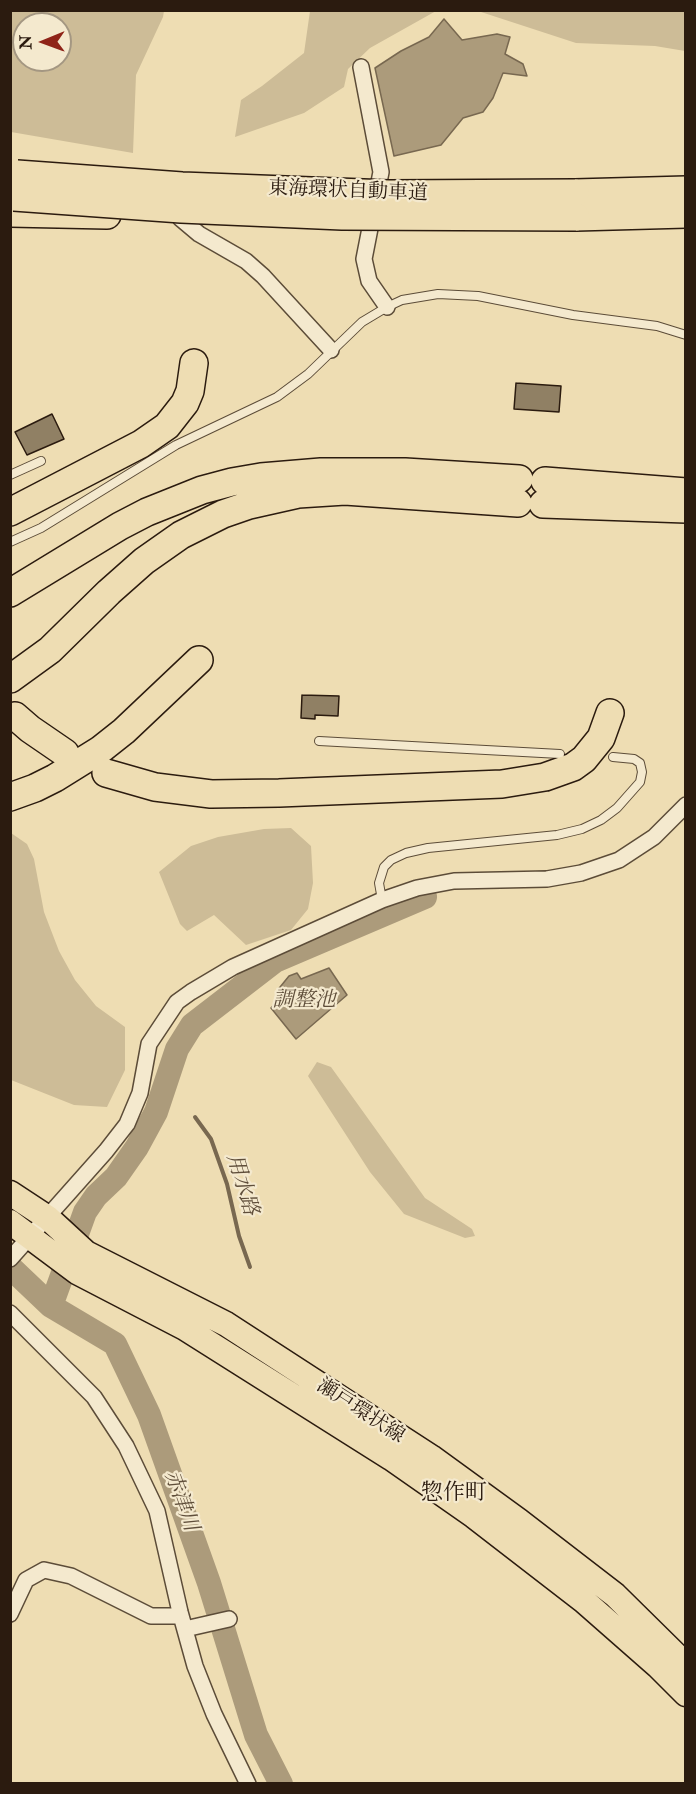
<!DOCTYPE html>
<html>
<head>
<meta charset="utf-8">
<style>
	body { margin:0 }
	#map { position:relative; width:696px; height:1794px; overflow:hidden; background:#eeddb3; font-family:"IM FELL Double Pica",serif }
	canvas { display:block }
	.frame { position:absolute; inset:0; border:12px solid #2b1b0f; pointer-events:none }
	.north { position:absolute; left:12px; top:12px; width:60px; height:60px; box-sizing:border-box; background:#f4e9ce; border:2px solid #a49782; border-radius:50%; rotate:269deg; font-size:16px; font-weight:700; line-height:24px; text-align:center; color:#2b1b0f }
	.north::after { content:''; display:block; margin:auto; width:21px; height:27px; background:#8f2418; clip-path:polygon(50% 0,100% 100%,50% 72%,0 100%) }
</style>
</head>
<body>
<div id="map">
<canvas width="696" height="1794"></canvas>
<div class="frame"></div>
<div class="north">N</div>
</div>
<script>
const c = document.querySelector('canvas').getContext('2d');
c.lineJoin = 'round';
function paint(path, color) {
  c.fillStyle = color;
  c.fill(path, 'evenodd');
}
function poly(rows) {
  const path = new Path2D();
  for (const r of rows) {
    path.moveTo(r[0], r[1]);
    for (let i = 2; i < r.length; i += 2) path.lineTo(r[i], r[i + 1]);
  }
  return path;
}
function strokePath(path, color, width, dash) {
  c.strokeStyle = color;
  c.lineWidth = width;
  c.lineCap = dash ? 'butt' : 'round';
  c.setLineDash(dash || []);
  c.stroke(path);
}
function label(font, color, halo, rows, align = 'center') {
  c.font = font + ' "IM FELL Double Pica","Noto Serif JP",serif';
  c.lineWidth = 4.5;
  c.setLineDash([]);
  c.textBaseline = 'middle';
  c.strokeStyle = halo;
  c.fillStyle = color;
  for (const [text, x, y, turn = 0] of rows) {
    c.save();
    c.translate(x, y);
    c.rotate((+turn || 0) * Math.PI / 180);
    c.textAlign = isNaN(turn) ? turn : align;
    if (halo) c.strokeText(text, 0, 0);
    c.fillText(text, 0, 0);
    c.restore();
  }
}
const green = poly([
	[10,11,164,11,163,17,136,75,133,153,11,132],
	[24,24,60,24,60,60,24,60],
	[310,11,436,11,370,48,348,69,344,87,304,113,235,137,241,100,262,86,304,53],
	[478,11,685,11,685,51,655,46,576,43],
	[291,828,311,846,313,883,308,909,291,930,246,945,214,915,187,931,180,924,159,872,191,846,218,837,264,829],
	[11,833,27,844,34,859,44,912,59,951,75,980,96,1006,125,1027,125,1070,107,1107,74,1105,11,1080],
	[317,1062,331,1067,425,1198,472,1229,475,1236,465,1238,404,1214,370,1172,308,1076]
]);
const water = poly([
	[444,19,462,40,497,34,510,37,505,54,523,64,527,76,503,73,493,98,483,112,463,118,441,145,394,156,375,68,401,51,429,37,444,19],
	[329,968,347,995,296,1039,271,1008,281,997,276,992,289,976,297,973,301,979,329,968]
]);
const stream = poly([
	[195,1117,211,1139,227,1184,239,1236,250,1267]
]);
const river = poly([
	[10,1267,51,1306,115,1344,149,1415,209,1583,256,1735,281,1784],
	[51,1306,85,1212,96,1196,116,1177,137,1147,156,1112,177,1049,192,1025,275,961,425,897]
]);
const building = poly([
	[516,383,561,386,559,412,514,409,516,383],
	[52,414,64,439,27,455,15,432,52,414],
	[302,695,339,696,338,716,315,715,315,719,301,718,302,695]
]);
const lane = poly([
	[10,475,41,461],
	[10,542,41,528,176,445,277,397,308,374,362,322,387,307,402,300,438,294,478,296,573,315,657,326,686,335],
	[319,741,560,754],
	[382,900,379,883,384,867,391,860,406,853,428,848,557,835,582,829,601,820,617,808,640,782,642,772,640,763,634,759,613,757]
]);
const street = poly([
	[361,67,381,172,364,259,369,281,387,307],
	[180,218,199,234,246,261,263,276,331,350],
	[10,1259,106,1151,127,1124,140,1093,149,1044,177,1002,191,992,233,967,382,900,417,888,454,881,547,879,581,873,619,860,654,837,686,805],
	[10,1313,94,1397,126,1446,157,1511,180,1612,195,1666,214,1714,248,1784],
	[10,1614,26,1580,44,1570,71,1576,151,1616,181,1616],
	[185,1629,229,1619]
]);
const primary = poly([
	[10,1193,48,1218,86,1253,226,1324,431,1457,519,1521,615,1595,686,1665],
	[10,1222,77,1272,185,1328,391,1458,474,1516,584,1601,658,1666,686,1694]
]);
const highway = poly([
	[575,193,686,190],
	[10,213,107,215],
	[576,217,686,214],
	[545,481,686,492],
	[543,504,686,509],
	[10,512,141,444,167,426,185,403,190,391,194,363],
	[10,593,120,526,147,512,202,490,232,482,261,477,321,472,405,472,519,479],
	[10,679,50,650,109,592,144,561,181,535,223,514,249,505,298,494,345,491,518,503],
	[15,716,30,729,65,753],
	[106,773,155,787,211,794,279,793,502,784,545,777,573,767,584,759,601,738,610,713],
	[10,797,35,788,55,778,100,750,124,731,199,660]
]);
const highwayBridge = poly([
	[17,174,182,186,389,194,575,193],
	[14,197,181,209,342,216,576,217]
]);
const streetNames = [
	["東海環状自動車道",348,192,2],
	["瀬戸環状線",360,1412,33]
];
const waterNames = [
	["調整池",304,1001],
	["用水路",241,1185,73],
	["赤津川",180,1501,70]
];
const quarterNames = [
	["惣作町",454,1494]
];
paint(green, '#cdbc97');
paint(water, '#ac9b7b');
strokePath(water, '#786850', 1.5);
strokePath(stream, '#786850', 4);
strokePath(river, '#ac9b7b', 24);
paint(building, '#908064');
strokePath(building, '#2b1b0f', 1.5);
strokePath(lane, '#5c4c38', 10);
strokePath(street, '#5c4c38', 18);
strokePath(primary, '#2b1b0f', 27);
strokePath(highway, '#2b1b0f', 30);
strokePath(lane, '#f4e9ce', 8);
strokePath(street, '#f4e9ce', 15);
strokePath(primary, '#eeddb3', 24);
strokePath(highway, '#eeddb3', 27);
strokePath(highwayBridge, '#2b1b0f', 30, []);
strokePath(highwayBridge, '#eeddb3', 27);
label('20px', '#2b1b0f', '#f4e9ce', streetNames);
label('italic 21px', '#5f4e3a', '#f4e9ce', waterNames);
label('22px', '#2b1b0f', '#f4e9ce', quarterNames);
</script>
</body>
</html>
